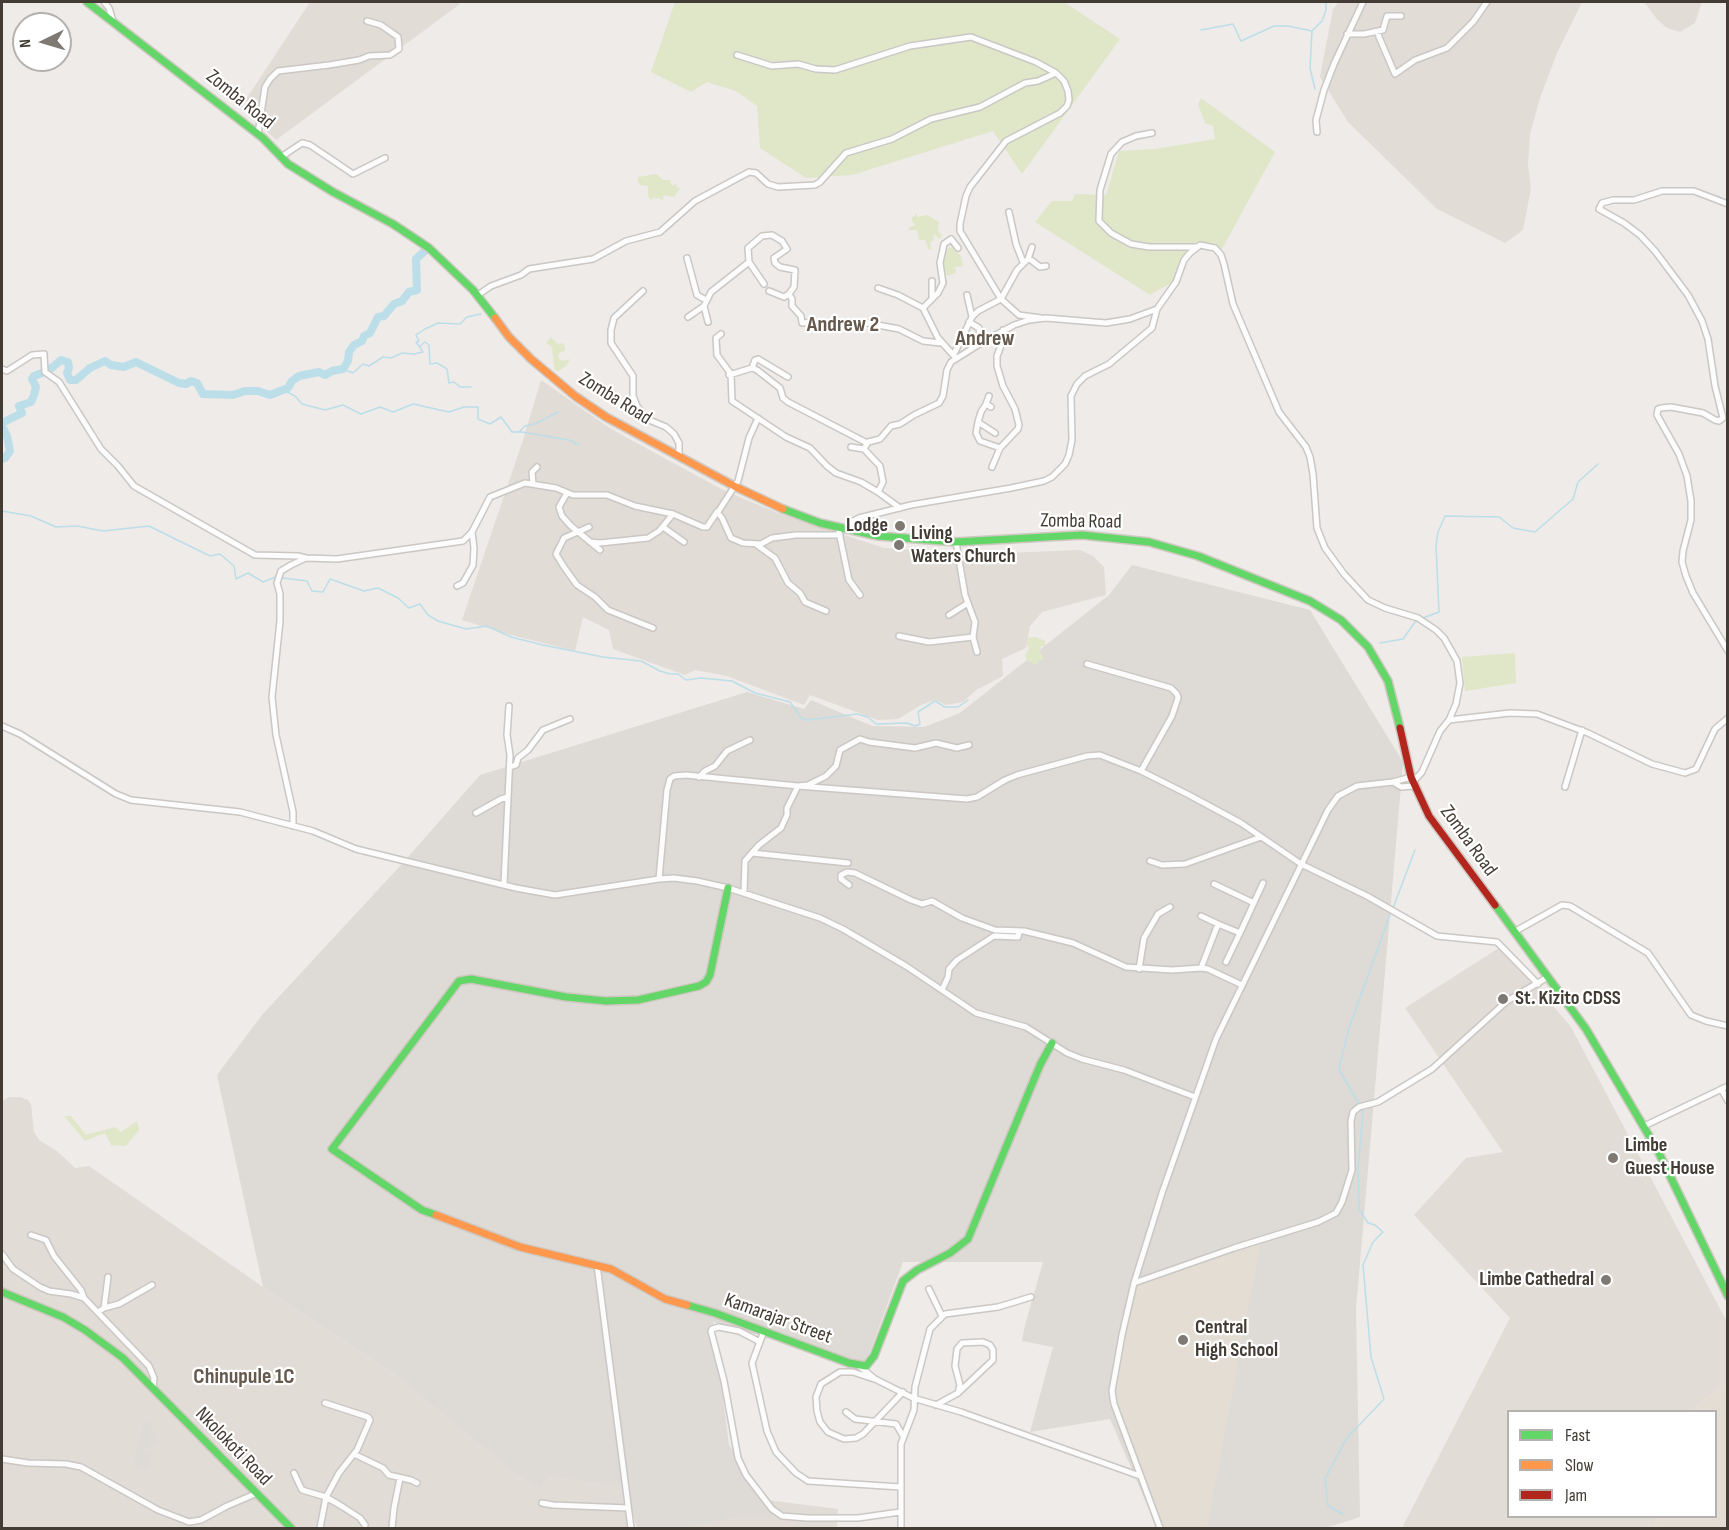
<!DOCTYPE html>
<html>
<head>
<meta charset="utf-8">
<style>
	body { margin:0 }
	#map { position:relative; width:1729px; height:1530px; overflow:hidden; background:#eeebe8; font-family:"Sofia Sans Condensed",sans-serif }
	canvas { display:block }
	.frame { position:absolute; inset:0; border:3px solid #433c35; pointer-events:none }
	.legend { position:absolute; left:1507px; top:1410px; width:210px; height:108px; box-sizing:border-box; background:#fff; border:2px solid #b4b1ae; margin:0; padding:8px 10px; list-style:none; font-size:18px; color:#433c35 }
	.legend li { display:flex; align-items:center; gap:12px; height:30px }
	.legend b { width:30px; border:2px solid #b4b1ae }
	.north { position:absolute; left:12px; top:12px; width:60px; height:60px; box-sizing:border-box; background:#fff; border:2px solid #b4b1ae; border-radius:50%; rotate:265deg; font-size:16px; font-weight:700; line-height:24px; text-align:center; color:#433c35 }
	.north::after { content:''; display:block; margin:auto; width:21px; height:27px; background:#7f7974; clip-path:polygon(50% 0,100% 100%,50% 72%,0 100%) }
</style>
</head>
<body>
<div id="map">
<canvas width="1729" height="1530"></canvas>
<div class="frame"></div>
<ul class="legend">
<li><b style="height:8px;background:#63d668"></b>Fast</li>
<li><b style="height:8px;background:#ff974d"></b>Slow</li>
<li><b style="height:8px;background:#b3261e"></b>Jam</li>
</ul>
<div class="north">N</div>
</div>
<script>
const c = document.querySelector('canvas').getContext('2d');
c.lineJoin = 'round';
function paint(path, color) {
  c.fillStyle = color;
  c.fill(path, 'evenodd');
}
function poly(rows) {
  const path = new Path2D();
  for (const r of rows) {
    path.moveTo(r[0], r[1]);
    for (let i = 2; i < r.length; i += 2) path.lineTo(r[i], r[i + 1]);
  }
  return path;
}
function strokePath(path, color, width, dash) {
  c.strokeStyle = color;
  c.lineWidth = width;
  c.lineCap = dash ? 'butt' : 'round';
  c.setLineDash(dash || []);
  c.stroke(path);
}
function label(font, color, halo, rows, align = 'center') {
  c.font = font + ' "Sofia Sans Condensed",sans-serif';
  c.lineWidth = 4.5;
  c.setLineDash([]);
  c.textBaseline = 'middle';
  c.strokeStyle = halo;
  c.fillStyle = color;
  for (const [text, x, y, turn = 0] of rows) {
    c.save();
    c.translate(x, y);
    c.rotate((+turn || 0) * Math.PI / 180);
    c.textAlign = isNaN(turn) ? turn : align;
    if (halo) c.strokeText(text, 0, 0);
    c.fillText(text, 0, 0);
    c.restore();
  }
}
const residential = poly([
	[310,2,455,2,460,4,276,140,241,107],
	[1339,2,1582,2,1557,53,1540,98,1530,134,1528,165,1531,188,1523,230,1505,243,1437,209,1348,122,1320,77,1333,9],
	[1644,2,1702,2,1695,23,1680,32,1667,28,1657,19],
	[541,380,611,429,723,490,780,514,884,548,981,554,1080,550,1093,556,1104,567,1106,595,1042,612,1030,626,1026,648,1002,659,1003,676,976,690,963,702,946,705,935,700,921,705,898,719,878,720,810,695,804,705,727,676,695,670,685,675,613,649,609,630,583,617,575,651,504,633,462,620,523,440],
	[1502,946,1571,1027,1727,1322,1727,1382,1691,1411,1508,1412,1508,1516,1657,1517,1655,1528,1402,1528,1510,1318,1414,1215,1466,1158,1503,1152,1405,1008],
	[9,1097,20,1097,28,1100,31,1104,34,1132,39,1140,57,1151,75,1168,89,1166,263,1287,402,1379,625,1487,628,1492,635,1528,2,1528,2,1101],
	[767,1500,838,1509,837,1528,640,1528]
]);
const industrial = poly([
	[1132,565,1310,610,1403,762,1356,1309,1360,1517,1326,1528,1157,1528,1110,1419,1030,1432,1053,1347,1022,1341,1025,1325,1043,1262,903,1262,865,1365,713,1322,729,1445,779,1515,735,1517,677,1528,637,1528,625,1487,549,1475,540,1488,512,1470,402,1379,263,1287,217,1075,262,1015,401,865,480,775,747,692,804,709,811,700,872,726,924,727,960,713,1109,595],
	[147,1421,158,1438,152,1449,146,1447,146,1450,153,1453,147,1471,133,1464,142,1428]
]);
const education = poly([
	[1261,1240,1207,1528,1160,1528,1112,1395,1137,1284],
	[1727,1382,1727,1528,1655,1528,1657,1517,1716,1516,1716,1412,1691,1411]
]);
const green = poly([
	[675,2,1064,2,1120,39,1022,174,993,131,852,175,806,178,760,148,757,106,736,91,707,82,691,92,651,72],
	[1201,98,1275,152,1222,249,1196,244,1180,258,1173,282,1150,295,1035,222,1052,201,1072,201,1075,194,1106,195,1119,151,1155,149,1215,139,1213,126,1205,123,1198,104],
	[657,174,663,180,670,180,672,186,676,184,677,188,680,188,674,197,664,195,663,200,658,198,655,199,654,195,653,199,651,200,648,196,648,186,640,185,638,182,638,177],
	[916,213,918,217,927,215,939,222,938,231,942,236,939,239,934,234,933,235,934,240,930,242,931,250,929,250,925,240,919,240,917,230,909,230,908,228,915,225,912,221,912,217,915,216],
	[949,247,953,248,961,256,963,266,955,267,956,273,947,276,941,259],
	[551,337,558,344,564,343,565,351,560,352,558,357,562,361,570,359,567,365,559,371,556,371,554,366,552,347,546,343],
	[1036,637,1045,641,1045,646,1041,646,1039,651,1044,659,1039,660,1037,665,1027,661,1025,655,1029,649,1026,642,1028,638],
	[1515,653,1516,683,1465,691,1462,657],
	[64,1116,71,1116,86,1135,115,1127,121,1132,137,1121,139,1130,126,1146,111,1145,105,1133,85,1141]
]);
const stream = poly([
	[1201,30,1233,24,1241,41,1274,26,1288,26,1312,31],
	[1315,89,1310,68,1312,31,1322,21,1326,10,1326,2],
	[420,346,425,342,429,345,430,364,437,363,447,369,449,383,454,382,460,387,471,387],
	[343,369,353,373,363,364,369,366,383,357,391,358,402,353,414,354,423,352,416,342,419,341,416,335,425,329,438,323,460,324,467,317,481,314],
	[283,390,295,396,302,404,325,410,343,405,361,414,380,407,393,412,413,404,449,412,464,407,478,407,478,419,490,424,501,417,512,432,522,432,569,440,579,445],
	[520,431,525,426,535,424,558,412],
	[2,511,31,516,56,527,77,526,103,531,149,526,210,556,220,554,234,566,236,579,248,573,263,582,276,577],
	[283,578,307,581,312,591,323,592,330,579,364,591,378,588,398,598,409,608,420,604,428,615,438,621,466,629,487,626,511,637,543,645,603,657,641,661,660,671,670,674,678,674,686,680,701,678,732,681,755,693,790,702,802,719,808,720,857,714,868,717,876,724,907,723,915,726,920,724,918,712,935,701,945,707,958,707,968,700],
	[1423,618,1439,612,1436,545,1438,532,1445,516,1499,517,1513,528,1535,532,1573,499,1578,482,1598,464],
	[1380,643,1403,639,1415,622,1419,620],
	[1393,908,1415,850],
	[1359,1104,1339,1070,1348,1031,1391,912],
	[1343,1514,1328,1506,1325,1479,1346,1439,1384,1399,1371,1357,1363,1265,1373,1242,1383,1232,1375,1225,1368,1223,1359,1209,1358,1171,1363,1111,1361,1108]
]);
const river = poly([
	[55,365,61,360,68,362,69,368,67,373,70,380,76,380,90,368,105,361,111,365,124,367,136,362,179,383,186,384,191,381,197,383,203,394,233,395,245,391,258,391,270,395,288,388,292,381,299,376,319,372,325,375,332,371,343,369,348,361,349,352,354,345,362,341,364,336,370,333,378,317,384,316,394,304,402,301,409,292,417,290,416,259,426,250],
	[2,423,22,413,19,406,31,402,34,395,36,387,32,379,34,376,45,372,53,367],
	[2,426,7,436,10,451,5,458,2,459]
]);
const street = poly([
	[104,2,109,8,113,21],
	[1378,31,1379,37,1395,74,1415,60,1447,48,1473,22,1487,2],
	[1347,34,1364,34,1383,30,1387,16,1401,16],
	[737,55,772,66,798,64,816,69,835,70,910,46,971,37,1036,62,1056,73],
	[1317,132,1316,120,1324,90,1334,64,1363,2],
	[1152,133,1136,136,1122,142,1111,154,1100,190,1099,221,1111,233,1131,244,1149,247,1197,247],
	[258,134,265,87,270,79,278,71,329,65,359,60,369,56,390,55,399,49,398,37,381,25,367,21],
	[281,157,302,143,310,145,353,174,385,158],
	[1728,204,1694,191,1662,191,1634,200,1613,200,1602,203,1599,209,1624,223,1640,235,1655,251,1688,295,1702,321,1708,339,1715,386,1723,418,1719,421,1715,420,1703,413,1671,407,1661,408,1658,409,1657,415,1679,454,1687,476,1691,501,1691,520,1683,551,1682,562,1686,576,1693,593,1728,651],
	[1009,212,1016,244,1023,262],
	[687,258,697,295,706,300],
	[1028,259,1031,260,1040,267,1046,266],
	[932,281,932,299],
	[764,284,749,262,748,248,762,236,772,235,782,241,787,249,774,258,775,263,780,267,795,270,794,287,789,294,792,299,792,306,801,316,802,323,814,322,833,326,846,322,867,323,899,329,923,341,941,343],
	[878,288,898,295,923,308,938,338,955,357],
	[643,291,614,318,611,330,611,343,633,376,633,396,637,406,647,419,666,427,674,434,679,443,679,456],
	[769,291,784,297,789,294],
	[478,295,491,286,521,275,529,269,593,259,626,241,660,232,695,201,749,172,756,173,768,184,778,187,815,185,820,182,846,153,892,139,931,119,980,107,1025,83,1038,81,1056,73,1064,81,1068,91,1069,100,1067,106,1060,113,1006,141,970,187,966,196,960,224,960,231,1001,299,1019,315,1041,318],
	[967,295,972,317],
	[923,308,938,293,943,283,940,263,944,244,951,239,958,248],
	[688,317,704,306],
	[708,322,704,306,711,292,749,262],
	[969,322,979,328,981,343],
	[721,334,716,338,717,355,731,374,732,401,786,437,810,448,827,466,836,473,861,482,878,492,900,508],
	[954,354,972,317,978,311,1001,299,1017,270,1028,259,1032,247],
	[752,368,755,360,758,359,788,377],
	[2,369,7,371,32,355,44,354,45,372,59,382,101,449,118,466,134,486,255,555,298,556,306,558],
	[729,375,752,368,757,370,780,388,783,398,788,402,867,443],
	[986,404,989,396],
	[991,407,986,404,981,412,978,422,995,433],
	[978,422,976,433,980,441,1000,448],
	[851,447,864,449,880,466,883,482,878,492],
	[864,449,868,442,880,439,891,426,900,424,914,415,939,403,943,396,947,370,951,362,981,343,1014,325,1029,320,1046,318,1106,323,1130,319,1157,309],
	[992,467,1000,448,1018,429,1019,425,1015,409,1003,386,997,366,997,356,1002,343,1003,330],
	[533,484,532,472,537,467],
	[567,493,559,507,562,516,571,526,600,550],
	[718,512,738,481,749,438,758,418],
	[589,527,564,538,556,554,564,567,577,585,595,597,608,610,653,628],
	[663,527,684,542],
	[847,530,851,522,859,518,911,505,1011,488,1044,481,1052,477,1065,464,1069,455,1072,440,1071,396,1077,384,1085,376,1109,364,1152,328,1157,309,1176,282,1184,260,1190,253,1200,245,1215,248,1221,255,1224,264,1233,304,1279,412,1306,447,1310,457,1313,474,1317,528,1325,548,1344,574,1368,600,1385,608,1418,618,1436,630,1444,638,1457,661,1460,683,1456,704,1449,720,1440,731,1422,772,1413,782],
	[839,532,849,580,860,595],
	[590,542,600,543,648,538,659,531,673,514],
	[757,545,775,558,788,583,800,593,805,602,826,611],
	[457,586,463,583,473,565,474,548,472,532],
	[949,615,968,603],
	[899,636,929,642,973,637,975,622,965,595,956,542],
	[973,637,977,652],
	[1087,664,1171,688,1177,694,1178,698,1172,716,1141,771],
	[1449,720,1510,713,1537,714,1588,733,1652,764,1685,773,1696,769,1715,729,1728,718],
	[2,726,20,734,116,794,131,800,240,812,313,831,356,849,516,888,555,895,659,879,674,878,697,881,728,888,820,918,843,929,906,966,976,1013,1026,1027,1067,1053,1082,1059,1124,1070,1195,1097],
	[510,767,516,765,518,758,528,750,543,730,570,719],
	[699,777,705,771,715,766,727,751,750,740],
	[1393,782,1401,787,1414,786],
	[1565,787,1582,730],
	[476,813,501,799,508,797],
	[293,826,293,812,276,735,272,697,280,621,280,594,277,583,281,571,291,565,306,558,337,559,463,541,472,532,490,497,525,483,556,488,573,495,607,495,635,506,673,514,703,527,707,527,717,512,722,518,731,538,743,543,761,544,772,538,796,535,840,535],
	[752,853,848,863],
	[1150,861,1162,865,1185,864,1261,837],
	[659,879,667,790,670,779,674,776,686,775,798,786,967,799,977,797,1005,780,1017,775,1087,756,1100,755,1141,771,1189,795,1241,823,1301,864,1367,896,1437,936,1497,942,1538,984],
	[504,884,510,755,507,735,509,706],
	[1214,884,1254,903],
	[849,885,841,879,841,875,847,872,855,873,911,900,922,904,932,901,962,918,995,930,1024,931,1073,943,1126,967,1172,970,1201,968,1208,969,1242,985],
	[744,893,745,861,759,845,781,828,787,815,787,808,798,786,808,785,826,776,836,766,840,750,860,739,869,742,915,748,936,743,957,748,969,745],
	[1201,916,1218,924],
	[1514,932,1562,905,1570,906,1648,953,1691,1015,1706,1021,1728,1026],
	[1226,962,1240,933],
	[1201,968,1218,924,1240,933,1263,883],
	[1139,969,1144,938,1158,914,1170,907],
	[942,990,948,977,949,969,957,960,994,936,1018,937,1019,932],
	[1721,1089,1728,1101],
	[1644,1126,1728,1086],
	[31,1235,46,1240,54,1256,81,1290,84,1298],
	[2,1254,13,1269,40,1287,49,1291,71,1294,84,1298,149,1366,154,1378,153,1389],
	[597,1265,631,1528],
	[1134,1283,1234,1248,1318,1222,1336,1213,1342,1202,1352,1170,1351,1121,1353,1112,1359,1107,1378,1102,1432,1069,1507,1001,1548,977],
	[929,1289,942,1316],
	[104,1308,108,1277],
	[98,1312,104,1308,119,1304,152,1285],
	[764,1331,752,1363,767,1431,776,1452,796,1473,808,1481,900,1487],
	[760,1342,739,1331,719,1327,712,1329,711,1331,724,1381,738,1458,746,1475,772,1509,782,1516,807,1518,858,1518,900,1512],
	[983,1342,990,1345,993,1350,993,1360,958,1393,960,1385,955,1366,957,1349,962,1343,983,1342],
	[859,1366,875,1379,913,1398,961,1412,1140,1476],
	[874,1379,853,1372,840,1372,821,1384,816,1397,817,1411,820,1422,828,1432,844,1439,856,1438,863,1434,903,1392],
	[936,1405,958,1393],
	[846,1412,855,1419,896,1424,903,1436],
	[354,1454,383,1468,389,1475,411,1480,417,1483],
	[2,1459,28,1463,66,1464,81,1467,158,1510,189,1522,201,1520,227,1506,255,1494],
	[294,1473,302,1490,326,1497,343,1507,360,1518,365,1525],
	[542,1503,553,1505,628,1508],
	[320,1528,326,1497,339,1473,357,1450,370,1420,368,1417,325,1403],
	[392,1528,394,1508,400,1478],
	[901,1528,901,1444,914,1410,915,1387,930,1329,945,1314,998,1307,1031,1297],
	[1160,1528,1114,1404,1112,1391,1122,1335,1134,1283,1162,1193,1216,1039,1328,810,1338,796,1357,786,1393,782,1411,777]
]);
const fast = poly([
	[87,2,263,138,288,164,333,192,393,224,429,248,473,290,495,318],
	[783,509,820,523,878,536,956,542,1082,535,1149,542,1198,556,1310,601,1341,620,1368,647,1388,681,1400,728],
	[1495,905,1586,1029,1658,1151,1728,1296],
	[436,1215,422,1210,332,1149,459,981,471,979,566,997,606,1001,638,1000,699,986,706,982,710,975,728,888],
	[2,1292,63,1317,85,1330,123,1358,291,1528],
	[687,1305,715,1313,849,1363,866,1366,874,1356,903,1281,917,1270,950,1253,968,1239,1040,1065,1052,1043]
]);
const slow = poly([
	[495,318,509,337,531,359,575,396,606,417,736,487,783,509],
	[436,1215,520,1247,611,1269,665,1299,687,1305]
]);
const jam = poly([
	[1400,728,1411,777,1429,816,1495,905]
]);
const markers = [
	[900,526,6,"#7f7974"],
	[899,545,6,"#7f7974"],
	[1503,999,6,"#7f7974"],
	[1613,1158,6,"#7f7974"],
	[1606,1280,6,"#7f7974"],
	[1183,1340,6,"#7f7974"]
];
const streetNames = [
	["Zomba Road",240,100,39],
	["Zomba Road",615,399,32],
	["Zomba Road",1081,522,1],
	["Zomba Road",1468,841,54],
	["Kamarajar Street",778,1319,20],
	["Nkolokoti Road",233,1447,46]
];
const poiNames = [
	["Lodge",888,526,"right"],
	["Living",911,534],
	["Waters Church",911,557],
	["St. Kizito CDSS",1515,999],
	["Limbe",1625,1146],
	["Guest House",1625,1169],
	["Limbe Cathedral",1594,1280,"right"],
	["Central",1195,1328],
	["High School",1195,1351]
];
const quarterNames = [
	["Andrew 2",843,325],
	["Andrew",985,339],
	["Chinupule 1C",244,1377]
];
paint(residential, '#e2dcd6');
paint(industrial, '#dedad6');
paint(education, '#e4ddd4');
paint(green, '#e0e7c9');
strokePath(stream, '#bbdee9', 1.5);
strokePath(river, '#bbdee9', 8);
strokePath(street, '#cac7c4', 8);
strokePath(fast, '#cec8c1', 10);
strokePath(slow, '#cec8c1', 10);
strokePath(jam, '#cec8c1', 10);
strokePath(street, '#fcfcfc', 5);
strokePath(fast, '#63d668', 7);
strokePath(slow, '#ff974d', 7);
strokePath(jam, '#b3261e', 7);
for (const [x, y, r, color] of markers) {
  const dot = new Path2D();
  dot.arc(x, y, r, 0, 2 * Math.PI);
  c.fillStyle = color;
  c.fill(dot);
  strokePath(dot, '#fff', 2);
}
label('20px', '#433c35', '#fff', streetNames);
label('bold 20px', '#433c35', '#fff', poiNames, 'left');
label('bold 22px', '#65584d', '#fff', quarterNames);
</script>
</body>
</html>
